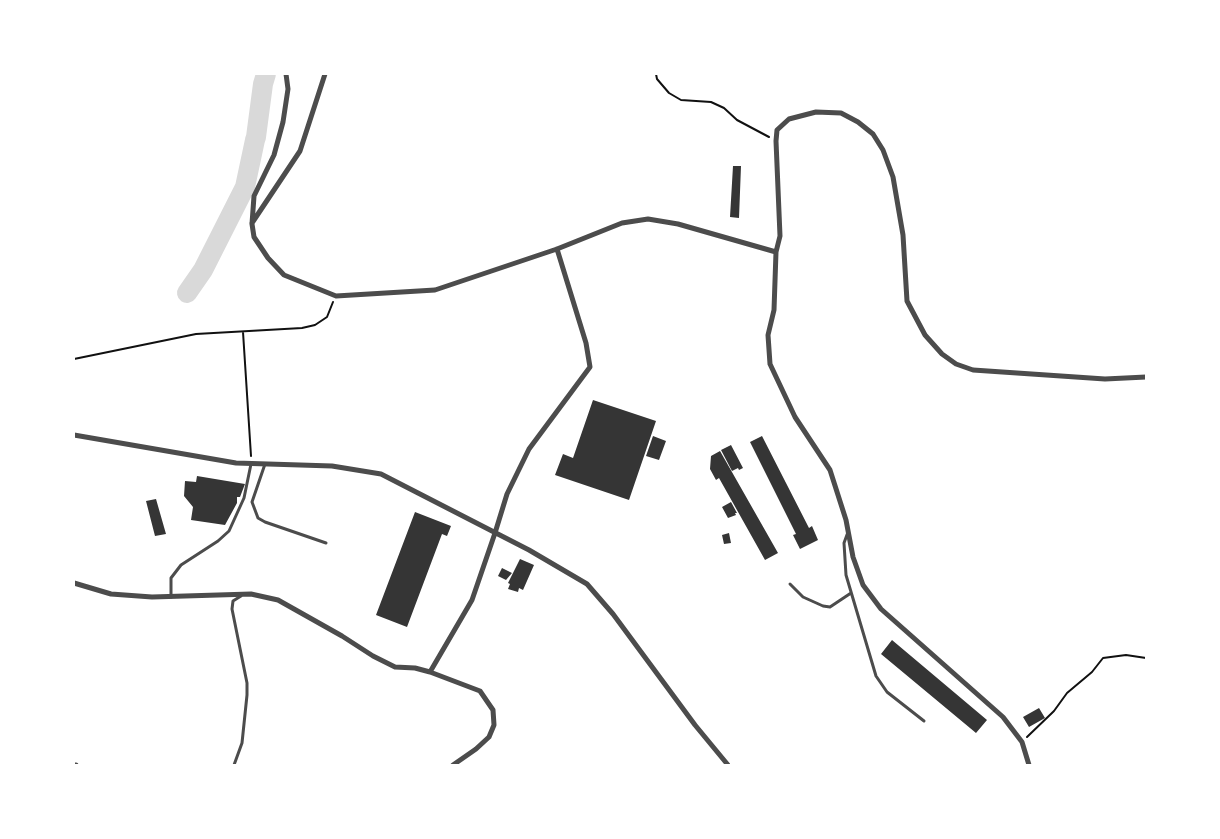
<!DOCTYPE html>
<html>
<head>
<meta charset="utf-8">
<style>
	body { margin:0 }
	#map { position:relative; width:1220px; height:839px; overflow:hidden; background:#fff; font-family:"DM Sans",sans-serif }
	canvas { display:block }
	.frame { position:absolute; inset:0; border:75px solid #fff; pointer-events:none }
</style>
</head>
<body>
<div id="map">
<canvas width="1220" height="839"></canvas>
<div class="frame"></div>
</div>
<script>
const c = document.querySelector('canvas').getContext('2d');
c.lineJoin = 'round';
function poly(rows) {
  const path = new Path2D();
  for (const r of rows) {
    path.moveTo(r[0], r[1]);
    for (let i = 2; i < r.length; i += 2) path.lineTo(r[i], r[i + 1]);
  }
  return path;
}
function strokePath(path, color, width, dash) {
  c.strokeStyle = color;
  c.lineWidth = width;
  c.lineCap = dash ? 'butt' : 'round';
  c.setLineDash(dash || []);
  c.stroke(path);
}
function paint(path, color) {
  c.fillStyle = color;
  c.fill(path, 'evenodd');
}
const river = poly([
	[187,293,203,270,245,187,255,140,256,137,263,84,266,74]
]);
const building = poly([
	[733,166,741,166,739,218,730,217],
	[593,400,656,421,629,500,555,475,563,454,573,458],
	[653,436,666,441,659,460,646,456],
	[762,436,809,528,812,526,818,540,800,549,793,535,796,534,750,442],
	[731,445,743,468,739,470,738,468,732,471,721,450],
	[720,451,778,553,765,560,719,478,716,480,710,469,711,456],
	[197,476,245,484,240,497,237,497,237,503,225,525,191,520,193,507,184,496,185,481,196,482],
	[156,499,166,534,155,536,146,501],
	[731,502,737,513,735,513,736,515,728,518,722,507],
	[415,512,451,526,447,536,442,534,407,627,376,615],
	[729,533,731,543,724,544,722,535],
	[520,559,534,565,523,590,519,588,518,592,508,589,510,584,508,583],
	[502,568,512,573,506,580,498,576],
	[892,640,987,720,976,733,881,654],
	[1039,708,1045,718,1029,727,1023,717]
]);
const path = poly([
	[656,74,657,79,669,93,681,100,711,102,724,108,737,120,769,137],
	[243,332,251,456],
	[74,359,196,334,302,328,315,325,327,317,333,302],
	[1027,737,1054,711,1067,693,1092,672,1103,658,1126,655,1146,658]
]);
const service = poly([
	[265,464,252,502,258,518,265,522,326,543],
	[848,532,844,543,846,575,876,676,887,692,924,721],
	[790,584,803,597,823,606,830,607,851,593],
	[171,597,171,578,181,565,218,541,229,531,244,498,251,464],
	[234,765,242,743,247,695,247,683,232,609,233,601,241,596]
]);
const minor = poly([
	[286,74,288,89,283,122,274,155,254,196,252,224,254,237,268,258,284,275,336,296,435,290,557,249,622,223,648,219,678,224,776,252],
	[252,223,300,151,325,74],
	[74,435,236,463,332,466,381,474,529,550,587,584,613,614,695,725,728,765],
	[74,583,111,594,152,597,251,594,278,600,342,636,373,656,395,667,415,668,430,672,480,691,493,710,494,725,489,737,476,749,453,765],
	[430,672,472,600,495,533,507,494,529,449,590,367,586,343,557,249],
	[74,765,76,765],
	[1029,765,1022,742,1003,717,881,609,863,585,853,557,846,520,830,470,795,417,770,364,768,335,774,310,776,252,780,236,776,141,777,130,789,119,816,112,841,113,858,122,873,134,883,150,893,177,903,235,907,301,925,335,942,354,956,364,973,370,1105,379,1146,377]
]);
strokePath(river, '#d9d9d9', 20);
paint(building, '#353535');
strokePath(path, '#111', 2);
strokePath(service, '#4c4c4c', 3);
strokePath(minor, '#4c4c4c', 5);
</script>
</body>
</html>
